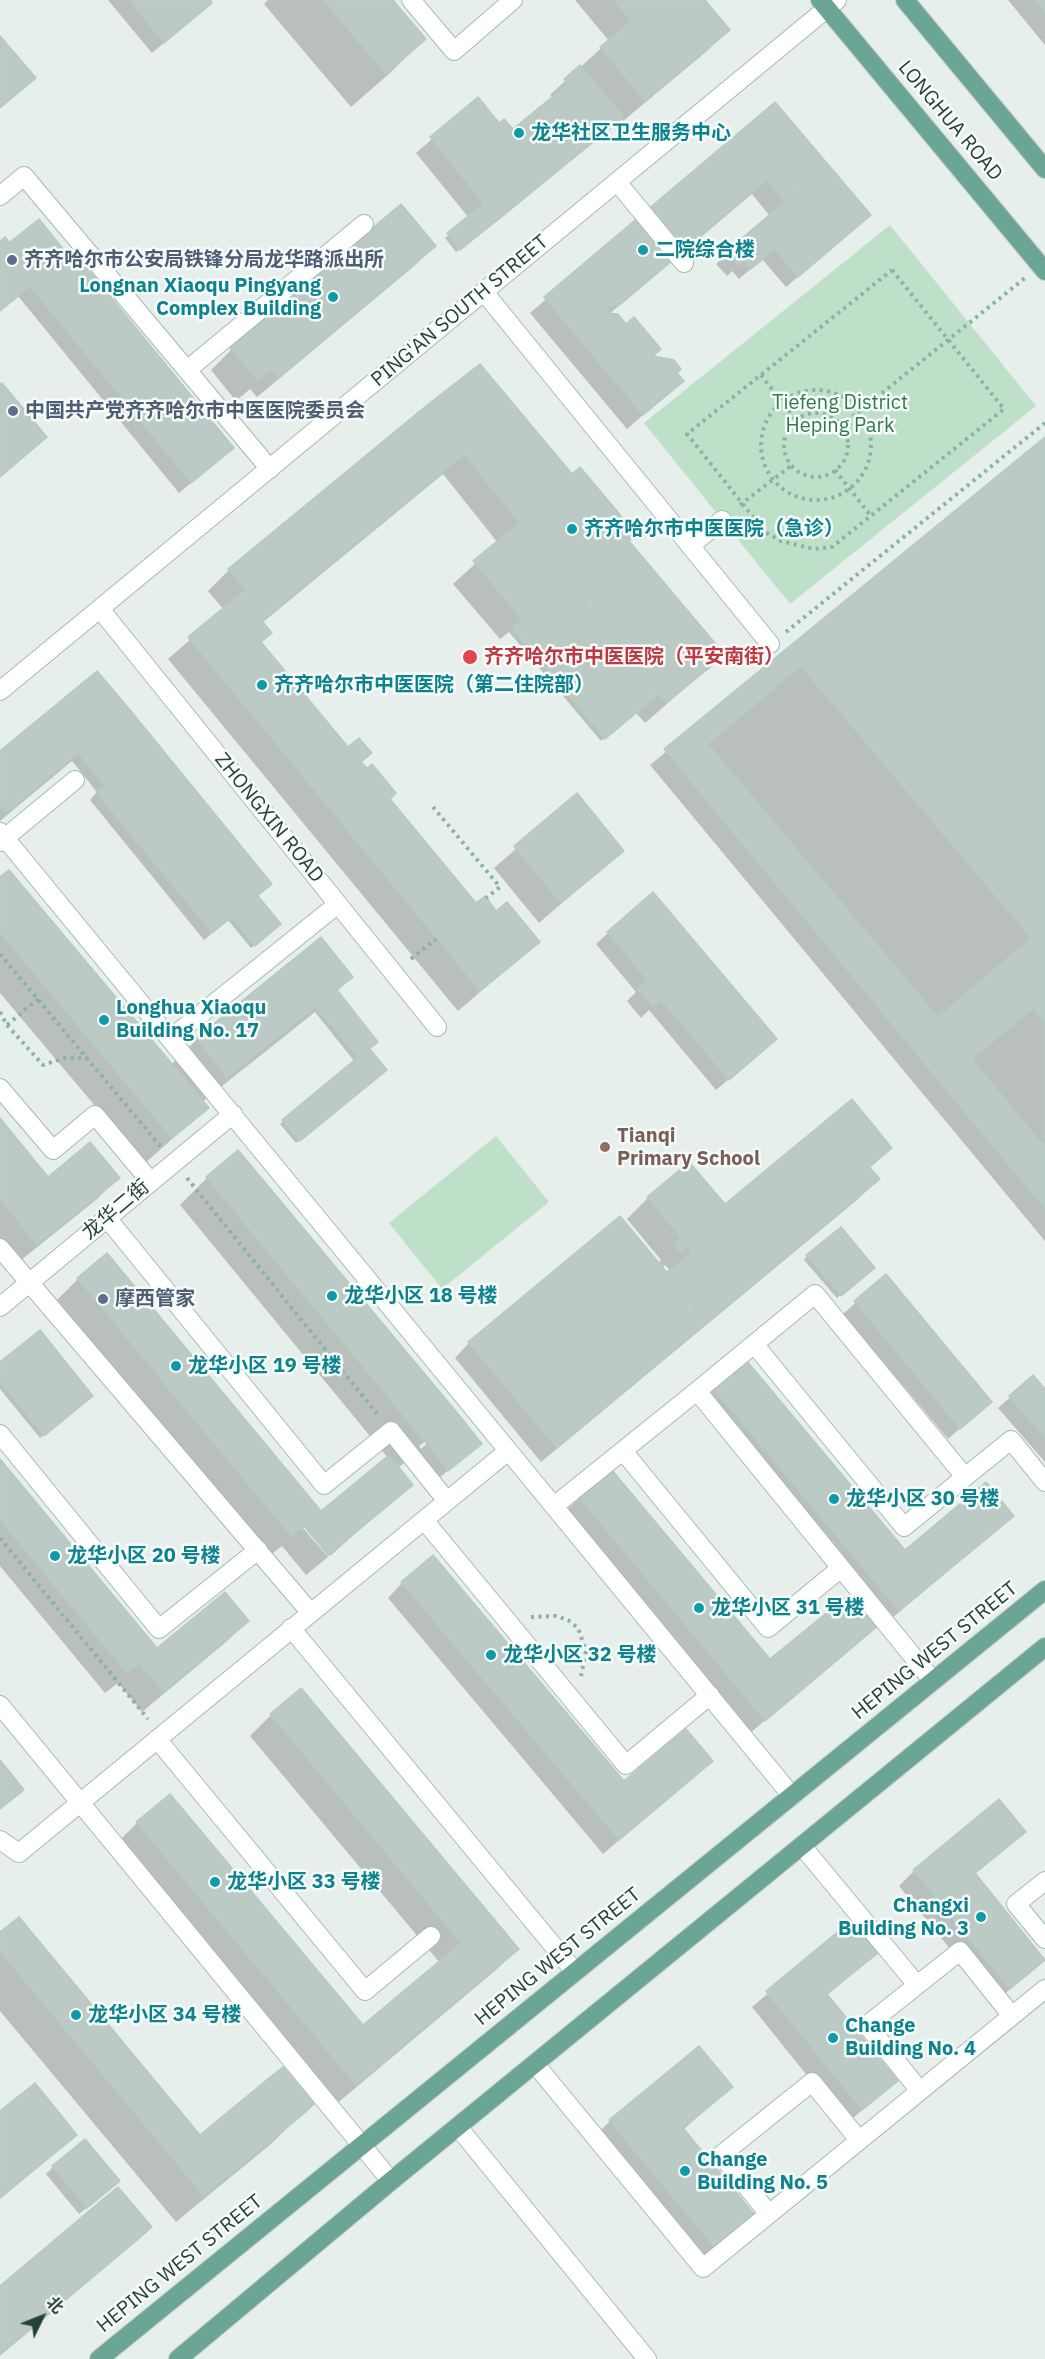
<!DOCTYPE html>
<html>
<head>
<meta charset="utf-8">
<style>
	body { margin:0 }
	#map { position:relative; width:1045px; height:2359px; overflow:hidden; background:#e6efeb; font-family:"IBM Plex Sans","Noto Sans SC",sans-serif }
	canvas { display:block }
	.north { position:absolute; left:12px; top:2287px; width:60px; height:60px; -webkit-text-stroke:4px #f7fbf9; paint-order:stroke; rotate:47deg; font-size:16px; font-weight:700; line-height:24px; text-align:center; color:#24423a }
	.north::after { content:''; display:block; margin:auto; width:21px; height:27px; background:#24423a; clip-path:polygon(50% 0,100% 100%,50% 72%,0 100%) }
</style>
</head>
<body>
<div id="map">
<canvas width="1045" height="2359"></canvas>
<div class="north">北</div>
</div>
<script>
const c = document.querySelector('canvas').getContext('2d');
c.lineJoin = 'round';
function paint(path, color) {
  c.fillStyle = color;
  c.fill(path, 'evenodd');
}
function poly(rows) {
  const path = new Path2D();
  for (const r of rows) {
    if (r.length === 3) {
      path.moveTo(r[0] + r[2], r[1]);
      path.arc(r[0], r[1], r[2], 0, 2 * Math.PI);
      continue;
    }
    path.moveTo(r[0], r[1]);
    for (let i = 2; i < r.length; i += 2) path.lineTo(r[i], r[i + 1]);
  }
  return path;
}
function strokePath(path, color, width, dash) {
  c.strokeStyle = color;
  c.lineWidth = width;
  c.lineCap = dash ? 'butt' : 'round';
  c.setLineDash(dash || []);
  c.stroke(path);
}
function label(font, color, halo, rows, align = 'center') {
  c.font = font + ' "IBM Plex Sans","Noto Sans SC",sans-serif';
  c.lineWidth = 5;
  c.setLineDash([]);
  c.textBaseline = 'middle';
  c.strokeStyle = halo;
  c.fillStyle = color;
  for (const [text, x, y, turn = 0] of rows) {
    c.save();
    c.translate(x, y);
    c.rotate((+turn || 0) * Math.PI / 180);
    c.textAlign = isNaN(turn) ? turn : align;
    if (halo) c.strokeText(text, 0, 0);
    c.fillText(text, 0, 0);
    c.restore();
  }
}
const green = poly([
	[890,225,1036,406,790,604,644,423],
	[496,1136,549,1202,442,1289,389,1223]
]);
const shadow = poly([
	[108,0,208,0,198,14,152,53],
	[268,0,391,0,424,39,390,73,351,107,264,4],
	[575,0,703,0,728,30,707,51,623,121,621,117,500,219,456,252,445,238,469,218,416,153,478,99,499,125,513,131,553,98,550,95,609,41],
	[1008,0,1045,0,1045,45],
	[775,104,857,226,786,287,762,259,739,279,732,271,727,276,716,264,770,216,752,194,609,314,651,357,682,381,627,429,530,313],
	[38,221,220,459,179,493,18,296,0,311,0,243,10,245],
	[434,246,413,267,257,397,250,389,236,401,211,370,232,349],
	[480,366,723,655,645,723,635,712,601,741,509,632,500,639,453,584,498,543,443,474,262,623,260,642,476,906,496,913,538,942,458,1011,168,659,224,610,208,591,229,570],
	[1045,439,1045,1241,650,765],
	[97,673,256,897,279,924,251,948,228,920,204,940,90,800,97,792,72,761,0,821,0,753],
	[577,796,622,851,539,923,494,868],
	[0,879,171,1065,197,1039,321,939,351,977,336,992,382,1073,296,1143,280,1124,355,1062,315,1012,202,1102,207,1108,144,1164,0,993],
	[608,933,764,1050,716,1090,649,1010,641,1018,627,1001,636,992,596,944],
	[0,1121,48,1179,118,1178,97,1199,15,1265,0,1246],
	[890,1148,869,1169,878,1179,857,1200,541,1462,455,1358,469,1343,658,1263,661,1260,627,1219,648,1198,725,1207],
	[665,1265,671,1272,667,1275,662,1268],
	[207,1178,472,1451,440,1477,419,1451,398,1468,411,1484,330,1556,305,1526,303,1528,328,1557,306,1575,282,1546,269,1556,57,1300,78,1279,321,1513,388,1458,180,1205],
	[430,1438,430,1441,421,1449,419,1446],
	[807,1256,869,1271,837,1298,804,1260],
	[885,1276,990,1402,948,1439,843,1314],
	[0,1364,88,1399,40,1438,0,1389],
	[1033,1377,1045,1391,1045,1462,998,1408],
	[713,1389,904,1552,1012,1516,884,1625,699,1403],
	[0,1461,156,1650,247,1621,226,1642,142,1712,118,1683,105,1693,0,1566],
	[611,1471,770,1661,877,1625,749,1734,564,1512],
	[402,1583,624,1783,711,1761,603,1854,388,1598],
	[271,1715,517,1949,496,1970,335,2105,116,1844,137,1823,363,2027,440,1963,250,1736],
	[1024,1832,974,1875,1043,1961,994,2003,899,1886,914,1871],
	[851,1923,876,1953,826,1996,896,2081,846,2124,752,2007],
	[0,1934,200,2137,296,2119,272,2143,176,2222,0,2011],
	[731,2087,683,2130,752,2214,699,2261,595,2136,610,2121],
	[0,2113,75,2135,0,2199],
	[53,2167,110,2189,79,2214,46,2174]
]);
const building = poly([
	[129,0,210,0,212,3,164,43,129,0],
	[323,0,393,0,426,39,386,74,323,0],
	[614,0,705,0,730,30,645,101,600,47,631,21,614,0],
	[1035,0,1045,0,1045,12,1035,0],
	[0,36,36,78,0,108,0,36],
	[580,65,624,117,516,205,502,189,484,204,430,137,478,97,499,123,504,119,513,129,568,84,564,79,580,65],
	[775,102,871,215,798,277,775,249,751,269,744,261,739,266,727,251,815,176,762,113,775,102],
	[762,113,815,176,785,202,767,180,621,304,609,307,608,313,618,314,626,324,634,317,661,349,653,356,674,360,681,369,677,373,684,381,643,415,544,297,762,113],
	[502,189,516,205,460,250,447,233,502,189],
	[401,204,436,246,279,378,272,369,258,381,230,348,401,204],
	[39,219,68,255,40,278,10,242,39,219],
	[5,237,40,278,0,311,0,241,5,237],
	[73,251,234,448,191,483,30,286,73,251],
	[480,364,572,474,580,467,637,535,629,541,725,655,666,703,566,583,522,619,473,561,519,523,426,406,480,364],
	[2,383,47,437,0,477,0,384,2,383],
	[426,406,465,454,262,621,272,633,261,642,348,747,359,738,372,753,361,762,367,768,372,764,396,793,390,799,476,903,485,896,496,911,507,902,540,942,480,991,188,637,245,590,228,569,426,406],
	[1045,437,1045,1209,664,749,1045,437],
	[566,583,659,694,605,739,512,628,566,583],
	[801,666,1031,938,938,1017,708,744,801,666],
	[97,671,130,710,6,813,0,806,0,751,97,671],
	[130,710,272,884,212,933,96,792,104,785,78,753,130,710],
	[577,793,624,851,561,903,514,846,577,793],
	[9,870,209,1108,172,1138,0,933,0,877,9,870],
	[653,892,777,1039,729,1080,661,1000,653,1007,637,989,647,980,607,932,653,892],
	[258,896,281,924,255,946,232,917,258,896],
	[321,937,353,977,227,1078,196,1038,321,937],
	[337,990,378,1042,358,1058,316,1007,337,990],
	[1033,1009,1045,1024,1045,1147,972,1059,1033,1009],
	[369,1048,387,1070,300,1141,282,1120,369,1048],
	[852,1099,892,1148,869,1167,880,1179,708,1322,667,1272,692,1252,687,1246,680,1252,674,1245,681,1238,647,1197,689,1162,725,1204,852,1099],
	[0,1118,48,1177,90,1142,120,1178,37,1245,0,1199,0,1118],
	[238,1150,459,1415,426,1443,206,1177,238,1150],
	[620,1216,708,1322,557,1448,468,1342,620,1216],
	[841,1227,875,1268,841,1296,806,1255,841,1227],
	[107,1253,321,1511,389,1455,413,1485,328,1555,304,1526,291,1536,77,1278,107,1253],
	[886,1274,992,1402,960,1429,854,1301,886,1274],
	[40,1330,93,1396,44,1436,0,1382,0,1362,40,1330],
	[746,1360,905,1550,986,1482,1014,1516,899,1611,712,1387,746,1360],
	[1033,1375,1045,1389,1045,1438,1009,1396,1033,1375],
	[459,1415,482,1444,448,1471,426,1443,459,1415],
	[0,1459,157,1648,225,1592,249,1621,164,1692,139,1663,127,1673,0,1520,0,1459],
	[611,1469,770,1659,852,1592,879,1625,765,1721,578,1496,611,1469],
	[433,1555,624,1781,686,1729,713,1761,619,1840,401,1582,433,1555],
	[301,1688,519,1949,356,2085,136,1822,170,1794,363,2025,461,1943,270,1714,301,1688],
	[0,1760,24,1790,0,1809,0,1760],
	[999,1799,1026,1832,975,1873,1045,1960,1010,1989,913,1870,999,1799],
	[19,1917,200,2135,269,2078,301,2116,204,2196,0,1951,0,1932,19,1917],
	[852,1920,878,1953,827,1994,898,2081,862,2110,766,1991,852,1920],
	[699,2046,733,2087,683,2128,754,2214,714,2247,609,2120,699,2046],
	[283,2067,314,2104,301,2116,269,2078,283,2067],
	[35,2083,77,2135,0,2198,0,2111,35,2083],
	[85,2139,120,2181,87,2208,52,2166,85,2139],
	[118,2187,152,2227,136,2241,102,2200,118,2187],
	[102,2200,136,2241,0,2355,0,2286,102,2200]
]);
const path = poly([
	[892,270,1004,409,832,547,814,549,781,541,765,532,687,434,892,270],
	[761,375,796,420],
	[816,445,55],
	[816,445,32],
	[841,426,1025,278],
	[835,470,871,516],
	[740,505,792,465],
	[786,632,1045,423],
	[433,807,500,887,486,898],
	[0,954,161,1147],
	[411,959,436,939],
	[0,1012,7,1025,38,999],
	[7,1025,43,1065,65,1058,87,1058],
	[187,1178,378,1415],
	[0,1538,148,1719],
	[531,1617,556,1616,568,1620,578,1628,586,1651,581,1676]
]);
const minor = poly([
	[411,0,454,51,513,0],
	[617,182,684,263],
	[0,196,24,176,270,469],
	[484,292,770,644],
	[187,370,364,224],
	[690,546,722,520],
	[100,609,437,1027],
	[0,691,837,0],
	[0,832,792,1796],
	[0,842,75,780],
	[171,1038,338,904],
	[0,1088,53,1150,95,1115,151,1182],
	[107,1218,324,1485,391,1431,447,1501],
	[0,1248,310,1612],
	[0,1307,233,1114],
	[754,1344,904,1527,965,1477],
	[697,1391,815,1294,965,1477,1011,1440,1045,1482],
	[0,1434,159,1629,258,1550],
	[623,1451,768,1628,841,1568],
	[554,1506,697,1391,933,1681],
	[424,1520,626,1765,710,1695],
	[291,1628,575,1972],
	[0,1705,391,2181],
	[157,1739,365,1991,431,1936],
	[0,1840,19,1853,508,1451],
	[802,1846,917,1985],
	[1045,1881,1016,1904,1045,1939],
	[535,2064,703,2268,1045,1989],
	[920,2091,867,2025,960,1951,1012,2016],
	[458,2127,647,2359],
	[769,2214,721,2155,812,2082,859,2140]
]);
const major = poly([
	[820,0,1045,271],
	[905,0,1045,169],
	[99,2359,1045,1590],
	[178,2359,391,2181,1045,1647]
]);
const markers = [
	[519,133,6,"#0f9aa8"],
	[643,250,6,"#0f9aa8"],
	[12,260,6,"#5c6f8a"],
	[333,297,6,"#0f9aa8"],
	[13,411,6,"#5c6f8a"],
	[572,529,6,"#0f9aa8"],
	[470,657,8,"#e0444e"],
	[262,685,6,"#0f9aa8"],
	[104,1020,6,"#0f9aa8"],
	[605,1147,6,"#8d6e63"],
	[332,1296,6,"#0f9aa8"],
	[103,1299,6,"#5c6f8a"],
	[176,1366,6,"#0f9aa8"],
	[834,1499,6,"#0f9aa8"],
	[55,1556,6,"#0f9aa8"],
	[699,1608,6,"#0f9aa8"],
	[491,1655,6,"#0f9aa8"],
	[215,1882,6,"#0f9aa8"],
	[981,1917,6,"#0f9aa8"],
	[76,2015,6,"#0f9aa8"],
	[833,2038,6,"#0f9aa8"],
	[685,2171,6,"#0f9aa8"]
];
const streetNames = [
	["LONGHUA ROAD",950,121,50],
	["PING'AN SOUTH STREET",460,311,-40],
	["ZHONGXIN ROAD",269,818,51],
	["龙华二街",116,1210,-40],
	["HEPING WEST STREET",935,1651,-39],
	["HEPING WEST STREET",558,1957,-39],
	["HEPING WEST STREET",180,2264,-39]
];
const cultureNames = [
	["龙华社区卫生服务中心",531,133],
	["二院综合楼",655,250],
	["Longnan Xiaoqu Pingyang",321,286,"right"],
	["Complex Building",321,309,"right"],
	["齐齐哈尔市中医医院（急诊）",584,529],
	["齐齐哈尔市中医医院（第二住院部）",274,685],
	["Longhua Xiaoqu",116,1008],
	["Building No. 17",116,1031],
	["龙华小区 18 号楼",344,1296],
	["龙华小区 19 号楼",188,1366],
	["龙华小区 30 号楼",846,1499],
	["龙华小区 20 号楼",67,1556],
	["龙华小区 31 号楼",711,1608],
	["龙华小区 32 号楼",503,1655],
	["龙华小区 33 号楼",227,1882],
	["Changxi",969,1906,"right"],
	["Building No. 3",969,1929,"right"],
	["龙华小区 34 号楼",88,2015],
	["Change",845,2026],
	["Building No. 4",845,2049],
	["Change",697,2160],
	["Building No. 5",697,2183]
];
const serviceNames = [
	["齐齐哈尔市公安局铁锋分局龙华路派出所",24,260],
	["中国共产党齐齐哈尔市中医医院委员会",25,411],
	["摩西管家",115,1299]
];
const parkNames = [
	["Tiefeng District",840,403],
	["Heping Park",840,426]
];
const healthNames = [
	["齐齐哈尔市中医医院（平安南街）",484,657]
];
const educationNames = [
	["Tianqi",617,1136],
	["Primary School",617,1159]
];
paint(green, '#bfe0c8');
paint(shadow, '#0003');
paint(building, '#bbcac4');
strokePath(building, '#b8c9c2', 1.5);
strokePath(minor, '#a8b8b2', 20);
strokePath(major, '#c2cac8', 20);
strokePath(path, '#86b3a5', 4, [3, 4.5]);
strokePath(minor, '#fff', 18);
strokePath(major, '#6aa596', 18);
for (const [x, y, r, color] of markers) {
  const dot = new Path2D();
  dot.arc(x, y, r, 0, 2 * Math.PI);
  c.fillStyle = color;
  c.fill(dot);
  strokePath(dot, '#f7fbf9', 2);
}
label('20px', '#24423a', '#f7fbf9', streetNames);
label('bold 20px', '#0d838f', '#f7fbf9', cultureNames, 'left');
label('bold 20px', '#4e5e75', '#f7fbf9', serviceNames, 'left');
label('20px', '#2d7a4b', '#f7fbf9', parkNames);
label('bold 20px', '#be3a42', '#f7fbf9', healthNames, 'left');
label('bold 20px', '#785e54', '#f7fbf9', educationNames, 'left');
</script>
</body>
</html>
